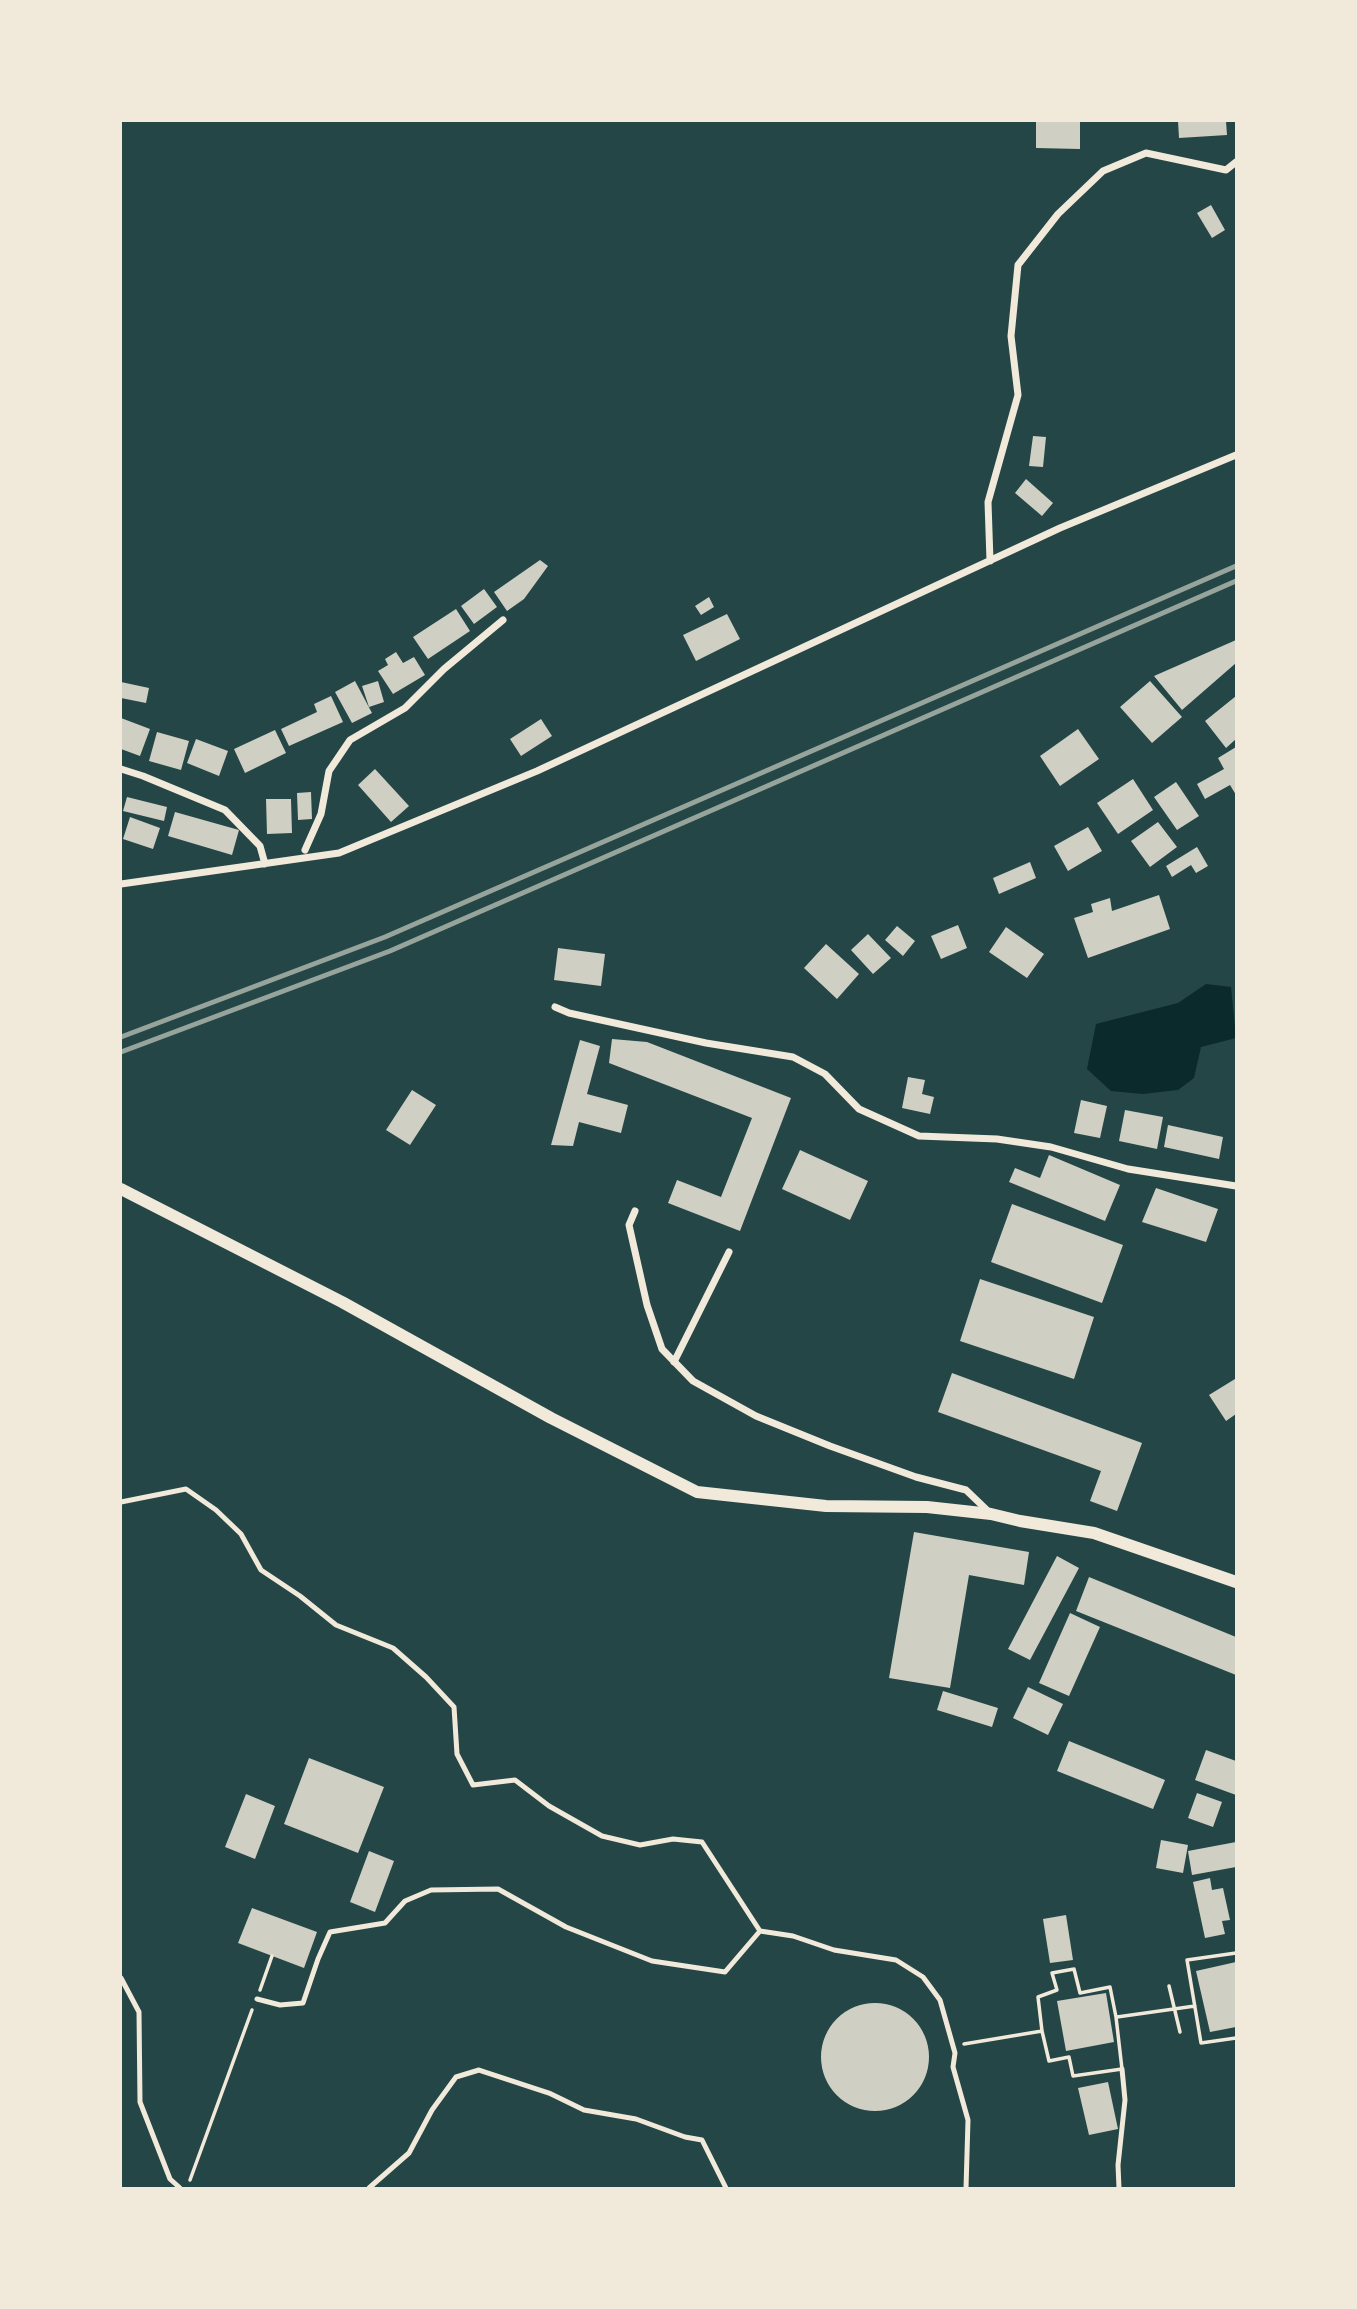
<!DOCTYPE html>
<html>
<head>
<meta charset="utf-8">
<style>
	body { margin:0 }
	#map { position:relative; width:1357px; height:2309px; overflow:hidden; background:#0f3d3e; font-family:"Roboto Condensed",sans-serif }
	canvas { display:block }
	.frame { position:absolute; inset:0; border:122px solid #f1e9da; pointer-events:none }
</style>
</head>
<body>
<div id="map">
<canvas width="1357" height="2309"></canvas>
<div class="frame"></div>
</div>
<script>
const c = document.querySelector('canvas').getContext('2d');
c.lineJoin = 'round';
function paint(path, color) {
  c.fillStyle = color;
  c.fill(path, 'evenodd');
}
function poly(rows) {
  const path = new Path2D();
  for (const r of rows) {
    if (r.length === 3) {
      path.moveTo(r[0] + r[2], r[1]);
      path.arc(r[0], r[1], r[2], 0, 2 * Math.PI);
      continue;
    }
    path.moveTo(r[0], r[1]);
    for (let i = 2; i < r.length; i += 2) path.lineTo(r[i], r[i + 1]);
  }
  return path;
}
function strokePath(path, color, width, dash) {
  c.strokeStyle = color;
  c.lineWidth = width;
  c.lineCap = dash ? 'butt' : 'round';
  c.setLineDash(dash || []);
  c.stroke(path);
}
const green = poly([
	[121,121,1236,121,1236,2188,121,2188]
]);
const water = poly([
	[1206,984,1231,987,1236,1038,1201,1047,1194,1078,1178,1090,1143,1094,1111,1091,1087,1069,1096,1024,1178,1003]
]);
const building = poly([
	[1036,121,1080,121,1080,149,1036,148],
	[1178,121,1226,121,1227,135,1179,138],
	[1211,205,1225,230,1212,238,1197,213],
	[1033,436,1046,437,1043,467,1029,466],
	[1026,479,1053,503,1042,516,1015,493],
	[540,560,548,566,524,599,507,611,494,592],
	[484,589,497,607,474,624,461,606],
	[709,597,714,607,701,615,695,606],
	[456,609,470,631,428,659,413,637],
	[727,614,740,639,696,661,683,635],
	[1236,640,1236,663,1182,710,1154,676],
	[396,652,403,663,414,657,425,675,393,694,378,671,388,665,385,659],
	[355,681,372,713,352,723,335,692],
	[378,681,384,702,369,707,362,686],
	[1150,681,1182,717,1152,743,1120,707],
	[121,682,149,688,146,703,121,698],
	[331,696,343,722,289,746,281,729,317,712,314,704],
	[1236,696,1236,739,1226,748,1205,721],
	[121,718,150,729,140,756,121,749],
	[541,719,552,736,521,756,510,739],
	[1078,729,1099,759,1060,786,1040,756],
	[275,730,286,753,245,773,234,749],
	[157,732,189,741,181,770,149,761],
	[196,739,228,751,219,776,187,763],
	[1236,747,1236,795,1230,785,1205,799,1197,784,1224,769,1218,758],
	[375,769,409,806,391,822,358,785],
	[1133,779,1153,810,1118,834,1097,803],
	[1176,782,1199,816,1177,830,1154,797],
	[311,792,312,819,298,820,297,793],
	[127,797,167,807,164,821,123,811],
	[266,799,291,799,292,833,267,834],
	[175,812,239,830,232,855,168,836],
	[130,817,160,828,153,849,123,839],
	[1158,822,1177,847,1150,867,1131,841],
	[1088,827,1102,851,1068,871,1054,846],
	[1197,847,1208,866,1196,873,1191,865,1172,877,1166,866],
	[1030,862,1036,878,999,894,993,878],
	[1159,895,1170,929,1088,958,1074,918,1093,912,1091,904,1110,898,1112,911],
	[958,925,967,948,941,959,931,936],
	[897,926,915,941,903,956,885,940],
	[1006,927,1044,954,1027,978,989,952],
	[868,934,891,958,873,974,851,950],
	[826,944,859,974,837,999,804,968],
	[558,948,605,954,601,986,554,980],
	[612,1039,647,1042,791,1098,740,1231,668,1203,677,1180,721,1197,752,1118,609,1063],
	[580,1040,600,1046,587,1094,628,1105,621,1133,579,1122,573,1146,551,1145],
	[908,1077,925,1080,922,1094,934,1097,930,1114,902,1108],
	[412,1090,436,1105,410,1145,386,1130],
	[1081,1100,1107,1106,1100,1138,1074,1133],
	[1125,1110,1163,1117,1157,1149,1119,1141],
	[1168,1125,1223,1137,1219,1159,1164,1147],
	[800,1150,868,1181,850,1220,782,1189],
	[1049,1155,1120,1185,1105,1221,1009,1182,1015,1168,1040,1178],
	[1156,1188,1218,1209,1206,1242,1142,1222],
	[1012,1204,1123,1245,1102,1303,991,1262],
	[980,1279,1094,1317,1074,1379,960,1341],
	[952,1373,1142,1443,1117,1511,1090,1501,1101,1471,938,1412],
	[1235,1379,1236,1414,1226,1421,1209,1395],
	[914,1532,1029,1552,1024,1585,969,1575,950,1688,889,1678],
	[1057,1556,1079,1568,1030,1660,1008,1649],
	[1089,1577,1236,1637,1236,1675,1076,1611],
	[1070,1613,1100,1627,1069,1696,1039,1683],
	[1028,1687,1063,1704,1048,1735,1013,1718],
	[943,1691,998,1708,992,1727,937,1710],
	[1069,1741,1165,1780,1153,1809,1057,1771],
	[1206,1750,1236,1761,1236,1795,1195,1780],
	[309,1758,384,1787,358,1853,284,1824],
	[1197,1793,1222,1802,1213,1827,1188,1818],
	[246,1794,275,1806,255,1859,225,1847],
	[1161,1840,1188,1845,1183,1873,1156,1868],
	[1236,1842,1236,1867,1192,1875,1188,1851],
	[369,1851,394,1861,375,1912,350,1902],
	[1210,1878,1212,1890,1223,1888,1230,1920,1222,1921,1225,1934,1205,1938,1193,1882],
	[252,1908,317,1932,304,1968,238,1943],
	[1066,1915,1073,1960,1050,1963,1043,1919],
	[1236,1962,1236,2027,1210,2032,1196,1971],
	[1106,1993,1114,2042,1066,2051,1057,2001],
	[875,2057,54],
	[1108,2082,1118,2129,1089,2135,1078,2088]
]);
const path = poly([
	[1236,1953,1187,1960,1201,2043,1236,2038],
	[1074,1969,1080,1993,1110,1987,1116,2017,1122,2069,1073,2076,1069,2057,1049,2061,1042,2031,1038,1997,1057,1990,1052,1973,1074,1969],
	[1169,1986,1180,2032],
	[260,1990,272,1956],
	[1117,2017,1195,2006],
	[964,2044,1042,2031],
	[190,2180,252,2010]
]);
const service = poly([
	[121,1502,186,1489,216,1510,241,1534,261,1570,300,1596,336,1625,393,1648,426,1677,454,1707,457,1754,473,1785,515,1780,549,1806,602,1836,640,1845,673,1839,702,1842,760,1931,793,1936,834,1950,896,1960,923,1977,940,2000,955,2053,953,2067,968,2120,966,2188],
	[121,1978,139,2012,140,2102,170,2179,180,2188],
	[257,1999,280,2005,303,2003,318,1959,330,1932,385,1923,405,1901,431,1890,498,1889,566,1927,652,1961,725,1972,760,1931],
	[369,2188,409,2153,432,2110,456,2077,479,2070,549,2093,584,2110,636,2119,685,2137,702,2140,726,2188],
	[1119,2188,1118,2165,1125,2100,1122,2069]
]);
const minor = poly([
	[990,561,988,502,1018,395,1011,336,1018,265,1058,214,1103,171,1146,153,1226,170,1236,162],
	[121,769,143,776,225,810,260,846,265,864],
	[305,850,321,814,329,771,350,740,405,708,444,669,503,620],
	[121,884,339,853,537,771,1060,528,1236,455],
	[555,1007,569,1013,706,1043,793,1057,825,1074,859,1109,919,1136,997,1139,1051,1147,1128,1169,1236,1186],
	[635,1211,629,1225,647,1305,662,1349,693,1381,756,1416,830,1446,916,1477,966,1490,990,1513],
	[674,1362,729,1252]
]);
const tertiary = poly([
	[121,1189,342,1302,551,1418,697,1492,826,1506,927,1507,991,1514,1020,1521,1094,1533,1236,1582]
]);
const rail = poly([
	[121,1037,385,937,1236,566],
	[121,1052,390,951,1236,581]
]);
paint(green, '#244646');
paint(water, '#0a2a2b');
paint(building, '#cfcfc3');
strokePath(path, '#f1e9da', 3.5);
strokePath(service, '#f1e9da', 5);
strokePath(minor, '#f1e9da', 7);
strokePath(tertiary, '#f1e9da', 12);
strokePath(rail, '#97a49c', 5);
</script>
</body>
</html>
